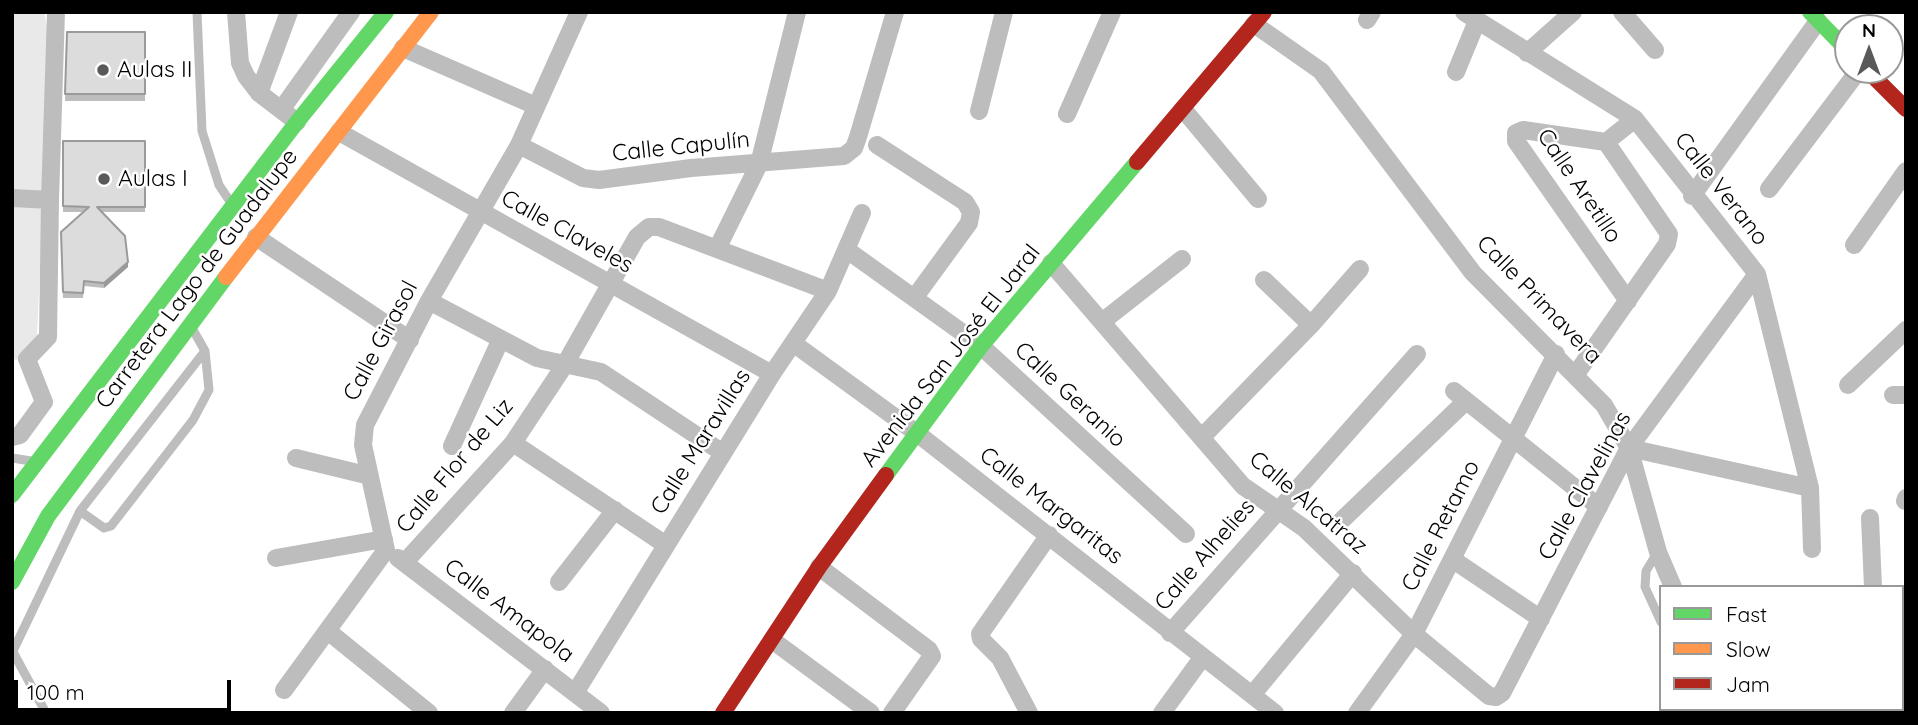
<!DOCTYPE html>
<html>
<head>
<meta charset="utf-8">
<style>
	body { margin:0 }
	#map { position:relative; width:1918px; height:725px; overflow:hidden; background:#fff; font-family:Quicksand,sans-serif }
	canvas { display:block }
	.frame { position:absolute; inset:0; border:14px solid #000; pointer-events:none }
	.legend { position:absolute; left:1659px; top:585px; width:245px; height:126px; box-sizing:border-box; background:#fff; border:2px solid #999; margin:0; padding:9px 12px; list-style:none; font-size:21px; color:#000 }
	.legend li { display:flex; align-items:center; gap:14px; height:35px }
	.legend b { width:35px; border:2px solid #999 }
	.north { position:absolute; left:1834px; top:14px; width:70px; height:70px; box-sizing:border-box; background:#fff; border:2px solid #999; border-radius:50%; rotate:0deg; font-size:19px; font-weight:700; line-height:28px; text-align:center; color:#000 }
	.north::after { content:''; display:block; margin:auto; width:24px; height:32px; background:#595959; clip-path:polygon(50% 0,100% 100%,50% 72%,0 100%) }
	.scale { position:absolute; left:14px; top:680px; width:217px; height:32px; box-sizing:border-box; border:4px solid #000; border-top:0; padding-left:9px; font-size:21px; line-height:24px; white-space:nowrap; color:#000; -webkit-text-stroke:5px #fff; paint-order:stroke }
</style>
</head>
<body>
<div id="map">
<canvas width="1918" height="725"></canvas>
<div class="frame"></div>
<ul class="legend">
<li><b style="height:9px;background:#63d668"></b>Fast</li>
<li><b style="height:9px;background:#ff974d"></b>Slow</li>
<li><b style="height:9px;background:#b3261e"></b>Jam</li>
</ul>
<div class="north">N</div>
<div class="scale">100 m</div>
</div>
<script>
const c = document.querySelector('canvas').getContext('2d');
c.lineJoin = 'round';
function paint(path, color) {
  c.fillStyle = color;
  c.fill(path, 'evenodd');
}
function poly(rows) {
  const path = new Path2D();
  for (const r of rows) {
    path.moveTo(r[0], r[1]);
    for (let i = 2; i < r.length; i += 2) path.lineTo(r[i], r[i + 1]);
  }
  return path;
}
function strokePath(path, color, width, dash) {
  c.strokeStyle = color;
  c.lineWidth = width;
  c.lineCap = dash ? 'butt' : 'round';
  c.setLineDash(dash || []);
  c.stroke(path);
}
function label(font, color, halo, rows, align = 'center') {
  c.font = font + ' Quicksand,sans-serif';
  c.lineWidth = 5;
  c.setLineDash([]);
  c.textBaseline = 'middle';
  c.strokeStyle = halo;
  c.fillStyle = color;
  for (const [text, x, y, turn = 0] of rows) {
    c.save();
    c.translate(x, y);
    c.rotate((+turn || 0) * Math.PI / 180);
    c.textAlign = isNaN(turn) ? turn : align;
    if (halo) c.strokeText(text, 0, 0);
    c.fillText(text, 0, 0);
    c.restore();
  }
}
const green = poly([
	[12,12,44,12,50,42,37,337,17,360,12,359]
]);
const lane = poly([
	[197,12,202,131,219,185,231,203],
	[12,458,31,461],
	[80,511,104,528,111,526,193,420,209,390,205,351,192,328],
	[1657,553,1646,571,1645,587,1661,622],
	[13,652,46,713],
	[12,653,80,511,205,351]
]);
const street = poly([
	[236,12,240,63,246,76,259,93,297,122],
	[1464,12,1635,119,1757,274,1810,488,1812,549],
	[1622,12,1655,50],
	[1367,20,1372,12],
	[1254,24,1321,71,1473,273,1604,405,1629,448,1658,552,1673,587],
	[403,48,536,106],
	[1527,53,1573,12],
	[1456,72,1477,21],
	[259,93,289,12],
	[1183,109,1258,199],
	[281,110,351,12],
	[979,111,1004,12],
	[1067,114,1112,12],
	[339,132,772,374],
	[519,145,583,178,599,180,691,168,844,156,854,148,858,137,895,12],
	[877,145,965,202,971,212,969,223,915,297],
	[1769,189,1859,70],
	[1692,196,1818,21],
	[12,198,50,200,48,337,27,359,44,402,20,435,12,437],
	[50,200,56,12],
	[256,237,410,340],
	[1854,245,1906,171],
	[717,249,759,164,797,12],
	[847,250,981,346,1186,534],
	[1051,263,1243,486,1304,528,1414,634,1489,696,1496,697,1502,693,1629,448,1757,274],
	[1264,280,1311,325],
	[429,301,537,358,601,372,723,453],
	[1628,301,1516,141,1516,133,1523,130,1606,142,1635,119],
	[1103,321,1182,259],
	[793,343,918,434,1275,713],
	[1576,374,1667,244,1669,234,1606,142],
	[1848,385,1906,330],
	[1454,391,1599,507],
	[1893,395,1906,395],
	[1203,436,1311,325,1360,269],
	[513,443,666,545],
	[452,446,500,341],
	[1629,448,1810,488],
	[296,458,370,476],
	[1905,501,1906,498],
	[1870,518,1873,587],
	[1341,521,1466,401],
	[276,558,384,539],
	[398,558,601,713],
	[1452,559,1541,619],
	[405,562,513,443,564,366,637,237,649,227,659,227,828,291],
	[819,567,929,650,932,656,892,713],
	[559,582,615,510],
	[329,632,429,713],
	[1170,633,1417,354],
	[772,640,871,713],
	[284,690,386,550,363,445,365,425,429,301,519,145,579,12],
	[575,693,772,374,828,291,862,213],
	[1252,695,1353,573],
	[1732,709,1734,713],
	[513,713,545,669],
	[1029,713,1000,658,981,639,980,634,1049,535],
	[1162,713,1202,658],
	[1357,713,1414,634,1556,354],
	[1837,713,1838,709]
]);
const fast = poly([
	[1810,12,1848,51],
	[886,475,981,346,1137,162],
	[12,495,297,122,386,12],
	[12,582,48,516,226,277]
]);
const slow = poly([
	[226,277,431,12]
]);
const jam = poly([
	[1867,70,1906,109],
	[1137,162,1264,12],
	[723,713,819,567,886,475]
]);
const wall = poly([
	[67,32,145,32,145,101,65,101],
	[63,141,145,141,145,212,102,212,128,267,104,288,84,286,83,298,63,298,61,232,83,212,63,212]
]);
const shadedWall = poly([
	[128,262,128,267,104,288,104,283]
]);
const building = poly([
	[67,32,145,32,145,94,65,94,67,32],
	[63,141,145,141,145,207,97,207,125,236,128,262,104,283,84,281,83,293,63,292,61,232,89,207,63,206,63,141]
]);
const markers = [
	[103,70,7,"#595959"],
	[104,179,7,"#595959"]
];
const poiNames = [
	["Aulas II",117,70],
	["Aulas I",118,179]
];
const streetNames = [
	["Calle Capulín",681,147,-6],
	["Calle Aretillo",1579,186,56],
	["Calle Verano",1721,189,52],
	["Calle Claveles",567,232,29],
	["Carretera Lago de Guadalupe",197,279,-53],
	["Calle Primavera",1539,300,46],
	["Calle Girasol",381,341,-62],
	["Avenida San José El Jaral",951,356,-52],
	["Calle Geranio",1070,395,43],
	["Calle Maravillas",701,442,-58],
	["Calle Flor de Liz",455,466,-50],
	["Calle Clavelinas",1585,486,-61],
	["Calle Alcatraz",1308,503,40],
	["Calle Margaritas",1051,506,38],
	["Calle Retamo",1441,526,-63],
	["Calle Alhelies",1205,555,-49],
	["Calle Amapola",509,611,37]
];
paint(green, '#e9e9e9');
strokePath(lane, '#bdbdbd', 9);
strokePath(street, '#bdbdbd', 18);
strokePath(fast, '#63d668', 16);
strokePath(slow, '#ff974d', 16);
strokePath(jam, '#b3261e', 16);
paint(wall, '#bdbdbd');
paint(shadedWall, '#9a9a9a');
paint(building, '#dcdcdc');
strokePath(building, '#9a9a9a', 2);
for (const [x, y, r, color] of markers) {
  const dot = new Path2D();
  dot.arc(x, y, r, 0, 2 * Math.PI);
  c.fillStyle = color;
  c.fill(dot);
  strokePath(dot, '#fff', 2.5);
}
label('23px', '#000', '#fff', poiNames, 'left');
label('23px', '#000', '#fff', streetNames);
</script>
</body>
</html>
